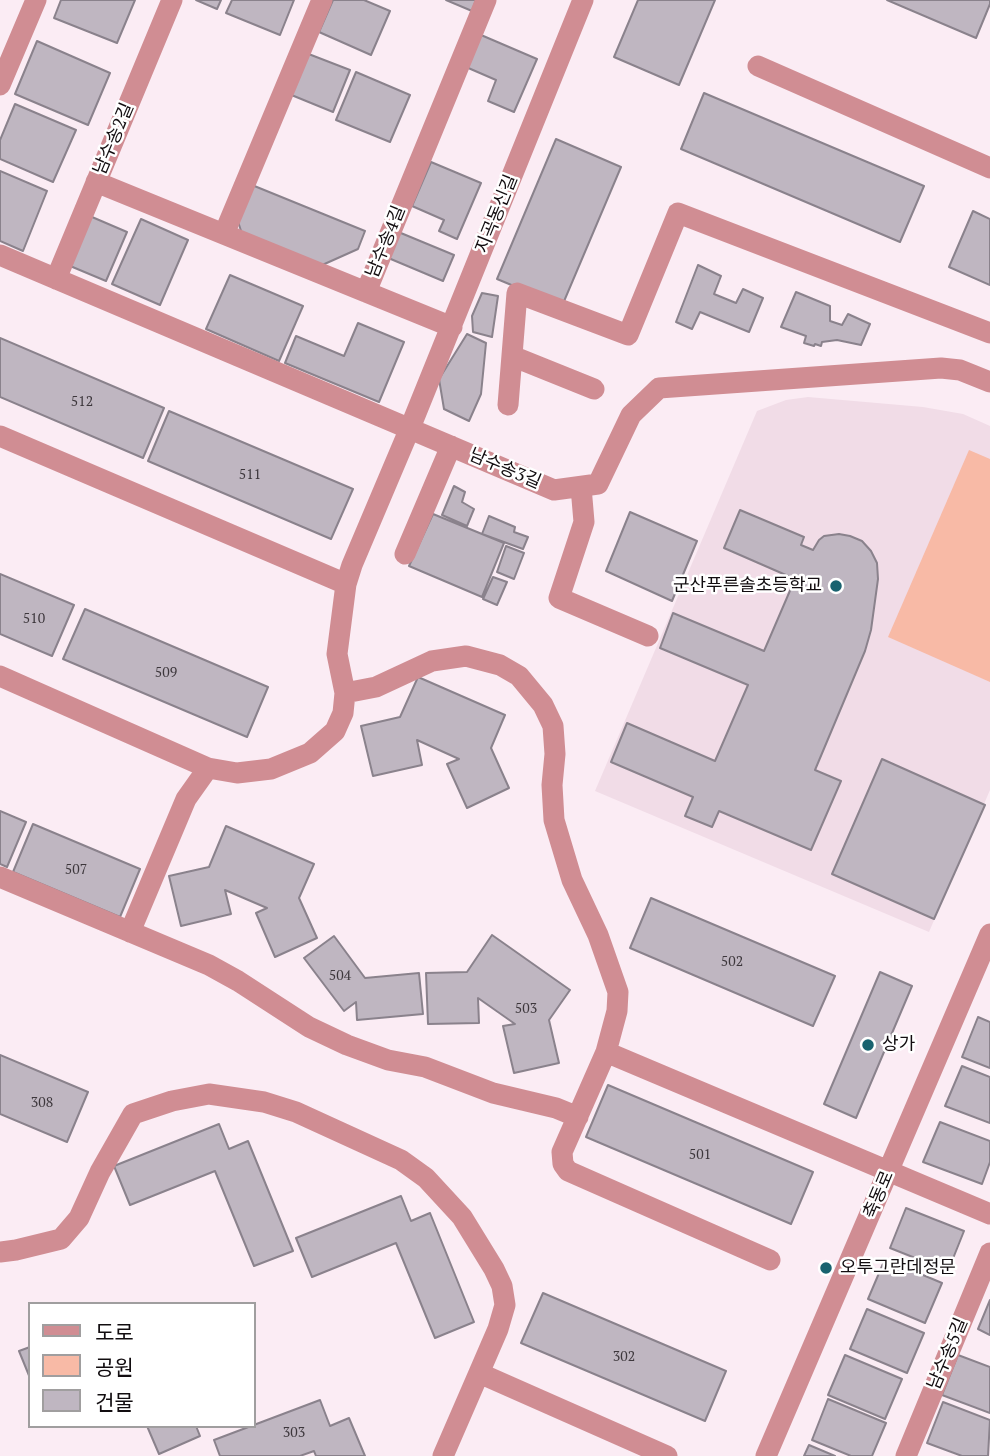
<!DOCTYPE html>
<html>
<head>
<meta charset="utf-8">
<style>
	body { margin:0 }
	#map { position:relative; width:990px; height:1456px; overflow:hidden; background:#fbecf4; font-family:"PT Serif","Noto Sans KR",serif }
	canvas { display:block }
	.legend { position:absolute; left:28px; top:1302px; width:228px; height:126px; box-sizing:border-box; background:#fff; border:2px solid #a09e9f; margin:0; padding:9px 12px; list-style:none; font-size:21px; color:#120d10 }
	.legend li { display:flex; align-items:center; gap:14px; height:35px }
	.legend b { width:35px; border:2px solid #a09e9f }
</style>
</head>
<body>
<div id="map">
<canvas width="990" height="1456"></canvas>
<ul class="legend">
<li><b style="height:9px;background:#d08d93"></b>도로</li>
<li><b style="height:19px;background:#f8baa6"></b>공원</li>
<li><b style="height:19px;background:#bfb6c1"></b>건물</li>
</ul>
</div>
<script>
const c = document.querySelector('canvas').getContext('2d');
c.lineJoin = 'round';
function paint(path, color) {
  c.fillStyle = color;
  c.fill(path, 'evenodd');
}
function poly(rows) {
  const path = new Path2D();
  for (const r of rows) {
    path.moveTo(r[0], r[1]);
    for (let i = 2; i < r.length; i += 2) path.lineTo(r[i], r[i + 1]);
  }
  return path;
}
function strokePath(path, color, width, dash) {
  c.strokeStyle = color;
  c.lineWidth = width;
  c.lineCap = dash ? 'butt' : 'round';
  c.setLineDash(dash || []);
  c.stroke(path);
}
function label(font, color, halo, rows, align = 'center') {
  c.font = font + ' "PT Serif","Noto Sans KR",serif';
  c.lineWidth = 5;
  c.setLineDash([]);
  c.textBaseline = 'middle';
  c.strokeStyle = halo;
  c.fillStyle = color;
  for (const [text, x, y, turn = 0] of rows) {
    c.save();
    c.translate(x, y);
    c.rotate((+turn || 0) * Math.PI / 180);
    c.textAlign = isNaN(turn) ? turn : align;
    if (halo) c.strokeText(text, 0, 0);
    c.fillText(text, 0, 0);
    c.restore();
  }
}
const built = poly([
	[808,397,923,407,963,414,990,426,990,790,929,932,595,791,757,411,786,400]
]);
const green = poly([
	[969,450,990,459,990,682,888,637]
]);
const building = poly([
	[61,0,135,0,117,43,54,18,61,0],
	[196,0,221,0,217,9,196,0],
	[232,0,294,0,280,35,226,13,232,0],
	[333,0,364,0,390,11,371,55,319,32,333,0],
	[446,0,476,0,472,11,446,0],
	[638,0,715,0,679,85,614,57,638,0],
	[887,0,990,0,990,4,976,38,887,0],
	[481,35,537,59,514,112,488,101,496,80,466,67,481,35],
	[37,41,110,73,88,125,15,94,37,41],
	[306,53,350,70,333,112,289,94,306,53],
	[356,72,410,95,390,142,336,120,356,72],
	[704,93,924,186,900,242,681,149,704,93],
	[15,104,76,130,53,182,0,159,0,140,15,104],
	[556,139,621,167,562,306,497,279,556,139],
	[431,162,481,183,457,239,439,231,444,220,412,206,431,162],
	[0,171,47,191,23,251,0,241,0,171],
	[247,183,365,231,358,249,320,266,242,234,235,212,247,183],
	[973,211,990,219,990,285,949,267,973,211],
	[85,214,127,232,106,281,63,263,85,214],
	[141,219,188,240,160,305,112,284,141,219],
	[396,231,454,255,443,281,386,257,396,231],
	[698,265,721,276,714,294,736,303,743,289,763,298,749,332,700,312,692,329,676,322,698,265],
	[230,275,303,306,279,361,206,329,230,275],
	[796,292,830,306,830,321,842,325,848,314,870,324,861,345,837,340,822,342,821,346,815,344,814,346,804,343,806,336,781,327,796,292],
	[482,293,498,296,492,337,473,332,472,316,482,293],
	[358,323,404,342,379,402,285,363,296,336,344,356,358,323],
	[467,334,486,343,481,394,469,421,444,409,439,379,467,334],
	[0,338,164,408,143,458,0,397,0,338],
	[169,411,353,489,331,539,148,461,169,411],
	[454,486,465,492,462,502,474,509,467,526,442,515,454,486],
	[740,510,804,537,801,545,813,550,819,540,824,536,839,534,850,536,862,541,871,551,877,563,878,579,871,630,865,651,815,770,841,781,811,850,719,811,712,827,685,816,693,797,611,762,627,723,715,761,748,685,660,648,673,613,764,651,795,579,724,548,740,510],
	[630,512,697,541,672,601,606,571,630,512],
	[433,514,504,543,482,597,409,566,433,514],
	[489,516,515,527,514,532,528,537,523,549,482,534,489,516],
	[506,546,524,553,514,579,497,572,506,546],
	[0,574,74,605,52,656,0,634,0,574],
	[493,577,507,582,497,605,483,599,493,577],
	[85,609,268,687,247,737,63,659,85,609],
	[418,677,505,715,491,748,509,788,467,808,447,764,459,759,417,740,422,765,373,776,361,726,400,717,418,677],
	[882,759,985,805,934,919,832,874,882,759],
	[0,811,26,822,7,867,0,864,0,811],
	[33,824,140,869,120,917,13,872,33,824],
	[226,826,314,864,299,898,317,938,275,957,256,913,267,908,225,890,231,914,181,926,169,876,209,867,226,826],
	[651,898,835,976,813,1026,630,948,651,898],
	[492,935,570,990,549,1020,559,1063,514,1073,503,1026,515,1024,478,998,479,1023,428,1024,426,973,467,972,492,935],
	[334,936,365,978,419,973,423,1014,357,1020,356,1002,344,1011,304,958,334,936],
	[880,972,912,986,856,1118,824,1104,880,972],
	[978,1017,990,1022,990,1068,962,1057,978,1017],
	[0,1055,88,1092,67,1142,0,1114,0,1055],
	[962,1066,990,1077,990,1123,945,1106,962,1066],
	[608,1085,813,1172,791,1224,586,1137,608,1085],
	[940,1122,990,1141,990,1162,982,1184,923,1162,940,1122],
	[219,1124,229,1149,248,1141,293,1251,254,1266,215,1171,130,1205,114,1166,219,1124],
	[401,1196,411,1221,430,1213,474,1322,435,1338,396,1243,312,1277,296,1238,401,1196],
	[906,1208,964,1231,948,1271,890,1248,906,1208],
	[885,1259,942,1283,925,1323,868,1299,885,1259],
	[543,1293,726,1371,705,1421,521,1343,543,1293],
	[990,1300,990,1335,978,1329,990,1300],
	[867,1309,924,1333,907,1373,850,1349,867,1309],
	[30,1347,30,1378,19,1351,30,1347],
	[845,1355,902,1379,885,1419,828,1395,845,1355],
	[958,1355,990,1367,990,1413,942,1395,958,1355],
	[828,1399,886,1423,872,1456,851,1456,812,1440,828,1399],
	[320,1400,330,1426,349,1418,365,1456,316,1456,314,1451,300,1456,220,1456,214,1440,320,1400],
	[943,1402,990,1420,988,1456,962,1456,927,1443,943,1402],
	[147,1426,196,1426,200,1436,159,1454,147,1426],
	[809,1445,835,1456,804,1456,809,1445]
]);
const minor = poly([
	[758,66,990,168],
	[0,85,36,0],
	[96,182,366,292,486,0],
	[224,234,322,0],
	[0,255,554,490,598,484,631,415,659,388,941,368,960,370,990,382],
	[56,279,172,0],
	[366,292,452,327],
	[512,356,594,389],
	[508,405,517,293,628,335,678,213,990,333],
	[0,436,346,584],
	[581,487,584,522,559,598,648,636],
	[405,554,451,446],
	[0,676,208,768,237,773,271,769,310,753,335,731,343,713,345,693,376,687,432,661,466,656,500,665,519,676,543,705,553,726,555,754,552,785,554,820,572,880,598,935,618,992,617,1011,606,1052,990,1214],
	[345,693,337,654,346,584,352,565,410,428,583,0],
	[0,877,209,965,238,981,309,1027,347,1045,388,1060,425,1067,493,1093,556,1108,578,1117],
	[130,932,186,799,208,768],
	[606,1052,562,1152,563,1164,568,1171,770,1260],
	[0,1252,16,1250,61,1239,79,1218,100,1172,133,1114,172,1101,209,1094,264,1102,296,1112,401,1160,426,1178,462,1217,494,1269,502,1286,505,1305,498,1329,479,1373,667,1456],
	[443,1456,479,1373],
	[766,1456,990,934],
	[906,1456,990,1253]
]);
const markers = [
	[836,586,7,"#18626f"],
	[868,1045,7,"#18626f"],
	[826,1268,7,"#18626f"]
];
const numberNames = [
	["512",82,402],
	["511",250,475],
	["510",34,619],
	["509",166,673],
	["507",76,870],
	["502",732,962],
	["504",340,976],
	["503",526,1009],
	["308",42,1103],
	["501",700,1155],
	["302",624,1357],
	["303",294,1433]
];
const streetNames = [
	["남수송2길",114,139,-67],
	["지곡동신길",497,214,-68],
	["남수송4길",386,242,-68],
	["남수송3길",505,469,23],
	["축동로",879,1195,-67],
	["남수송5길",948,1354,-67]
];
const poiNames = [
	["군산푸른솔초등학교",822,586,"right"],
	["상가",882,1045],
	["오투그란데정문",840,1268]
];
paint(built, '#f1dce7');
paint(green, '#f8baa6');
paint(building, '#bfb6c1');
strokePath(building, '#8a828c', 2);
strokePath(minor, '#d08d93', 21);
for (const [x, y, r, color] of markers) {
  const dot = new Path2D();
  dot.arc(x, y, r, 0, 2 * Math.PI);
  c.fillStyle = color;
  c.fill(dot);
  strokePath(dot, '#fff', 2.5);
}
label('14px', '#3d373c', null, numberNames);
label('18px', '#120d10', '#fff', streetNames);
label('18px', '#120d10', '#fff', poiNames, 'left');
</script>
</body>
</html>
